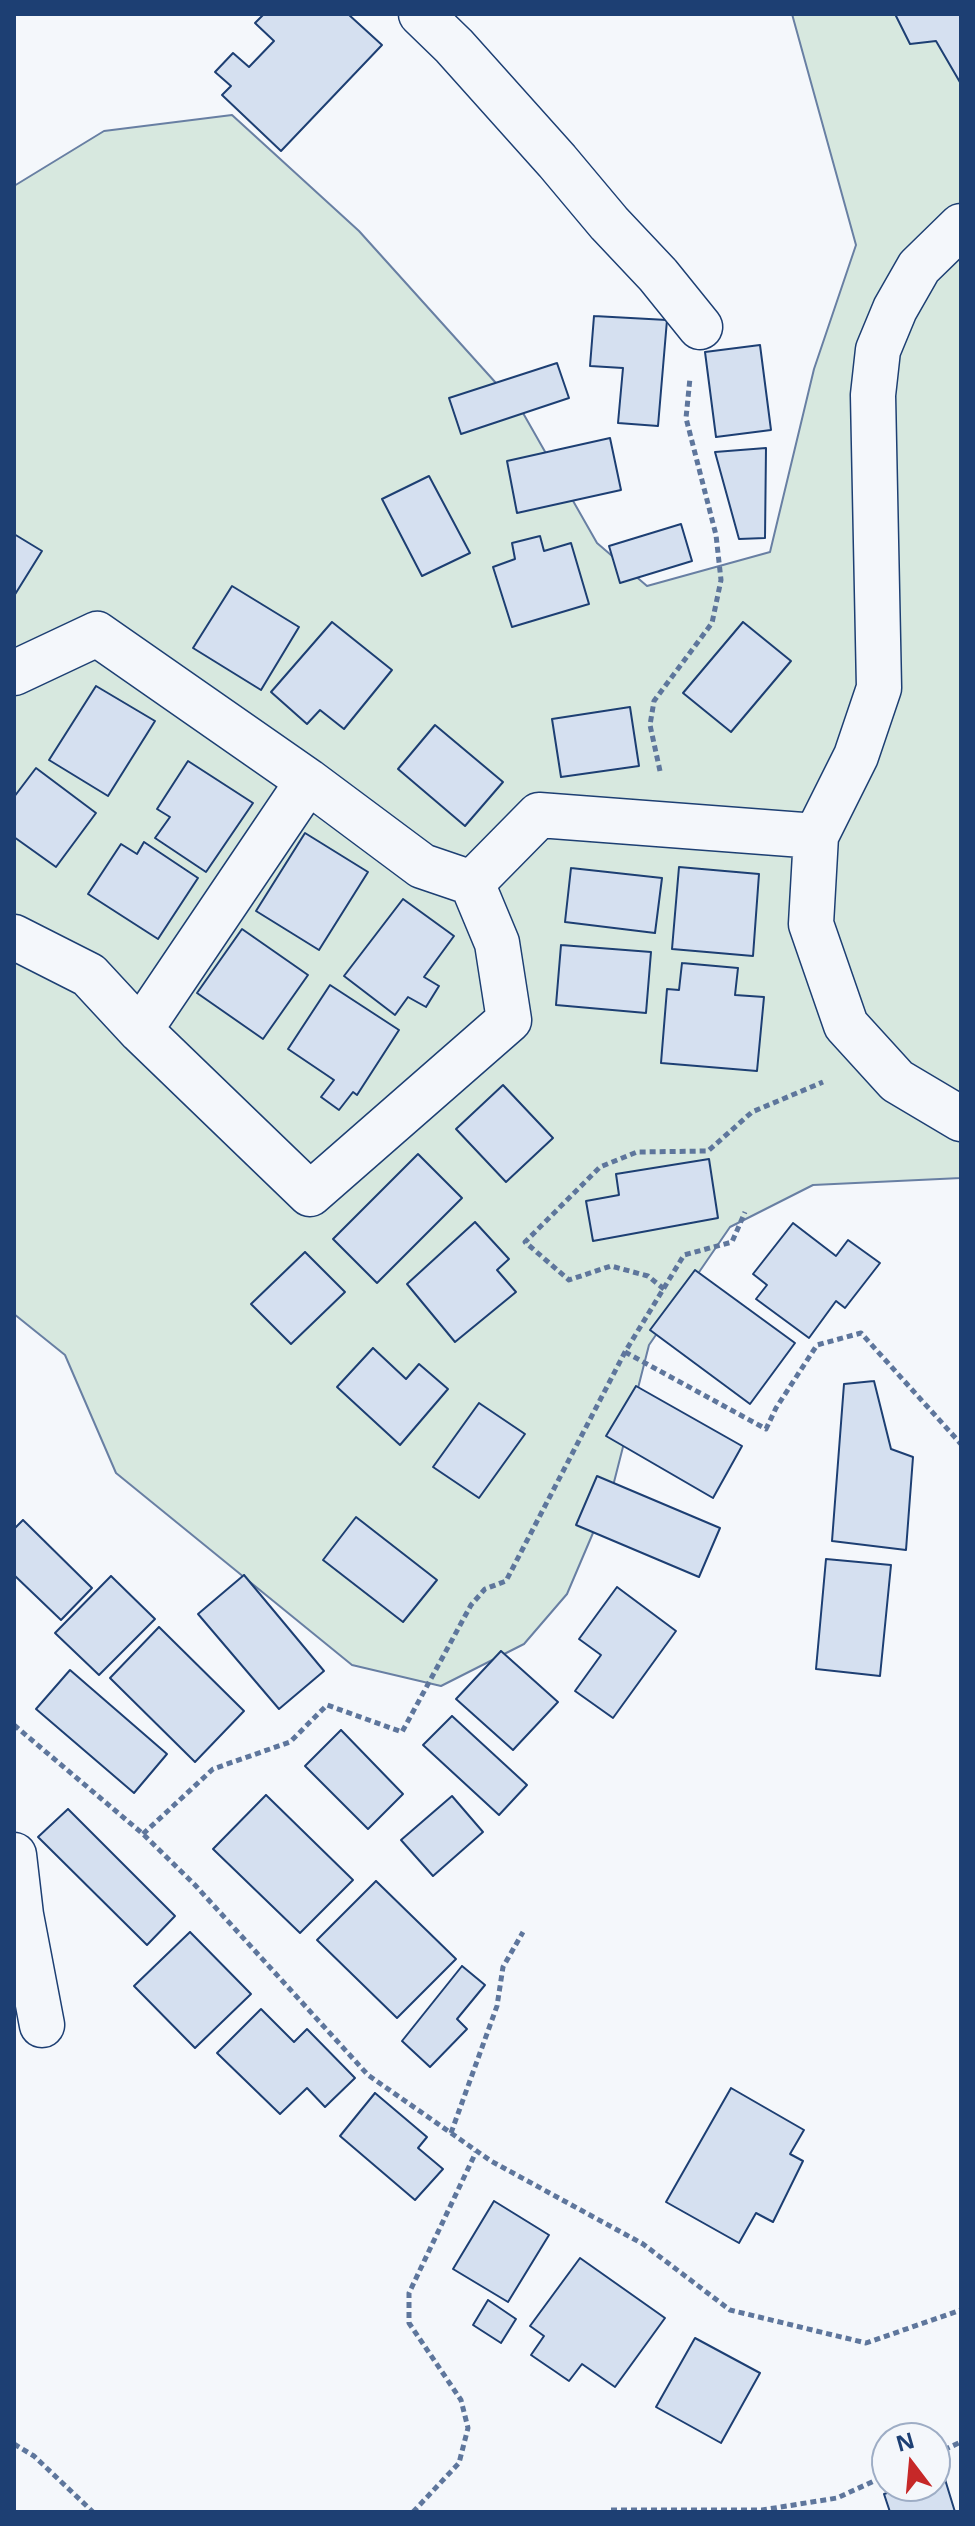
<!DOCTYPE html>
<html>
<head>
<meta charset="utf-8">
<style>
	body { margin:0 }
	#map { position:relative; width:975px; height:2526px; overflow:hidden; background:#f4f7fb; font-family:"Open Sans",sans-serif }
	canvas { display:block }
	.frame { position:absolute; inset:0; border:16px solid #1d3f73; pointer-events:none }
	.north { position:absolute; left:871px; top:2422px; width:80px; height:80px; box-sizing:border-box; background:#f4f7fb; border:2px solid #9eadc5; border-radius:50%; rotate:344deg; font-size:22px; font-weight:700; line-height:32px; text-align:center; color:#1d3f73 }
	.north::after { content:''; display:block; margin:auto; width:28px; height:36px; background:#c62828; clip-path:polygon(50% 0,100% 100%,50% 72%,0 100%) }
</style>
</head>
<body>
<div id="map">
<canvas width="975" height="2526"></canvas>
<div class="frame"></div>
<div class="north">N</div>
</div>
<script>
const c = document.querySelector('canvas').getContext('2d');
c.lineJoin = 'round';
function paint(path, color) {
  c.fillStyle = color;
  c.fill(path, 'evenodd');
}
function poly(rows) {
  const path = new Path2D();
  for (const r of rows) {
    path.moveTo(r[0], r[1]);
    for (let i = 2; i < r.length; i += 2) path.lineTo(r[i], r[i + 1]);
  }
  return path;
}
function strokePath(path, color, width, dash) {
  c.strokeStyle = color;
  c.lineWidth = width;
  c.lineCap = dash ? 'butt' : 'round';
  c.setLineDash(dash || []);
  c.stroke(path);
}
const green = poly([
	[792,14,961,14,961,1178,813,1185,730,1227,649,1345,613,1486,567,1594,524,1644,441,1686,352,1665,116,1473,65,1355,14,1314,14,186,104,131,232,115,359,231,523,413,597,543,647,586,770,552,814,369,856,245,792,14]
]);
const building = poly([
	[264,14,348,14,382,45,281,151,222,95,231,86,215,72,233,53,249,67,274,41,255,23,264,14],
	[895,14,961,14,961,84,936,41,910,44,895,14],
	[594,316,667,320,658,426,618,423,623,368,590,366,594,316],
	[760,345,771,430,716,437,705,352,760,345],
	[557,363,569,398,461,434,449,398,557,363],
	[610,438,621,490,517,513,507,461,610,438],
	[766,448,765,538,739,539,715,452,766,448],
	[429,476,470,553,422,576,382,499,429,476],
	[681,524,692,561,620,583,609,546,681,524],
	[14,534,42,551,14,596,14,534],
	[540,536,544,551,571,543,589,604,512,627,493,567,515,559,512,543,540,536],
	[232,586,299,627,261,690,193,648,232,586],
	[332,622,392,670,344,729,320,710,307,724,271,692,332,622],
	[743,622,791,661,731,732,683,693,743,622],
	[96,686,155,721,108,796,49,760,96,686],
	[630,707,639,766,561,777,552,719,630,707],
	[435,725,503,782,465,826,398,769,435,725],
	[188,761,253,803,206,872,155,838,170,817,157,809,188,761],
	[36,768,96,813,56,867,14,837,14,797,36,768],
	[305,833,368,872,319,950,256,911,305,833],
	[144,842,198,878,158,939,88,894,121,844,137,854,144,842],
	[679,867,759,874,753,956,672,949,679,867],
	[571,868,662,878,655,933,565,922,571,868],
	[403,899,454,936,424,977,439,986,426,1007,408,997,395,1015,344,976,403,899],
	[242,929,308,975,263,1039,197,993,242,929],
	[561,945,651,952,646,1013,556,1005,561,945],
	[682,963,738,968,735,995,764,997,757,1071,661,1063,667,989,679,990,682,963],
	[330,985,399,1030,357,1095,353,1092,339,1110,321,1097,334,1080,288,1049,330,985],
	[503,1085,553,1138,506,1182,456,1129,503,1085],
	[418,1154,462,1198,377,1283,333,1239,418,1154],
	[709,1159,718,1218,593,1241,586,1201,619,1195,616,1174,709,1159],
	[475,1222,509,1259,497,1270,516,1292,455,1342,407,1284,475,1222],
	[793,1223,836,1256,848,1240,880,1263,845,1308,836,1301,809,1338,756,1299,767,1285,753,1274,793,1223],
	[305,1252,345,1292,291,1344,251,1304,305,1252],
	[695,1270,795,1343,750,1404,650,1330,695,1270],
	[373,1348,406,1379,419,1364,448,1389,400,1445,337,1387,373,1348],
	[874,1381,891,1449,913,1457,906,1550,832,1541,844,1384,874,1381],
	[636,1386,742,1446,713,1498,606,1436,636,1386],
	[479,1403,525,1434,479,1498,433,1467,479,1403],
	[597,1476,720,1528,699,1577,576,1525,597,1476],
	[356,1517,437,1580,403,1622,323,1560,356,1517],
	[23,1520,92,1588,61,1620,14,1575,14,1529,23,1520],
	[826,1559,891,1565,880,1676,816,1669,826,1559],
	[244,1575,324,1671,279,1709,198,1614,244,1575],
	[111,1576,155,1619,99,1675,55,1633,111,1576],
	[617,1587,676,1631,613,1718,575,1691,601,1655,579,1639,617,1587],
	[159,1627,244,1711,195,1762,110,1678,159,1627],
	[501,1651,558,1702,513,1750,456,1699,501,1651],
	[70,1670,167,1754,134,1793,36,1709,70,1670],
	[452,1716,527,1785,499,1815,423,1745,452,1716],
	[341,1730,403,1794,368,1829,305,1766,341,1730],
	[266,1795,353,1880,300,1933,213,1849,266,1795],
	[452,1796,483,1832,433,1876,401,1840,452,1796],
	[68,1809,175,1916,147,1945,38,1837,68,1809],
	[376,1881,456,1959,397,2018,317,1940,376,1881],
	[190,1932,251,1994,195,2048,134,1986,190,1932],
	[462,1966,485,1985,457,2019,467,2029,430,2067,402,2041,462,1966],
	[261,2009,294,2042,307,2029,355,2078,325,2107,307,2088,280,2114,217,2053,261,2009],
	[731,2088,804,2130,790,2154,803,2161,773,2222,756,2213,739,2243,666,2202,731,2088],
	[375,2093,427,2137,418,2148,443,2169,415,2200,340,2136,375,2093],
	[494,2201,549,2235,508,2302,453,2269,494,2201],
	[580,2258,665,2318,615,2387,582,2364,569,2381,531,2355,544,2336,530,2326,580,2258],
	[488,2300,516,2319,501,2343,473,2325,488,2300],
	[695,2338,760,2373,721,2443,656,2407,695,2338],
	[944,2476,955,2512,890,2512,884,2494,909,2486,935,2486,935,2478,944,2476]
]);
const path = poly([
	[660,771,650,725,654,701,712,623,721,580,716,535,686,418,690,378],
	[664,1289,648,1276,611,1266,569,1280,525,1242,600,1167,637,1152,708,1151,752,1112,823,1082],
	[625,1352,766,1429,776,1408,817,1345,861,1333,961,1444],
	[14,1725,143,1834,195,1885,368,2075,491,2161,643,2244,730,2310,866,2343,961,2310],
	[143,1834,213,1769,290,1742,327,1705,402,1732,471,1605,485,1589,506,1581,625,1352,684,1255,732,1242,745,1212],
	[451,2133,497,2006,503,1967,523,1932],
	[14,2444,34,2456,93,2512],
	[935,2454,961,2442],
	[611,2510,762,2510,837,2498,887,2475],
	[413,2512,459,2463,468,2428,461,2400,409,2323,409,2293,476,2152]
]);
const minor = poly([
	[421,14,454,46,557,161,609,223,658,275,700,327],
	[961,226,919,267,895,309,878,350,873,395,879,688,856,756,816,836,811,924,846,1025,897,1081,961,1119],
	[14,673,97,634,308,781,422,866,472,883,497,943,509,1020,310,1194,140,1030,89,975,14,937],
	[472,883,539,815,816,836],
	[140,1030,308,781],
	[14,1855,21,1915,42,2025]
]);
paint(green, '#d7e8df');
strokePath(green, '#687fa3', 2);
paint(building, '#d5e0f0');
strokePath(building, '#1d3f73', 2);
strokePath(minor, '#1d3f73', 47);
strokePath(path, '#5e769c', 5, [6, 4]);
strokePath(minor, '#f4f7fb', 44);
</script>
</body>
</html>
